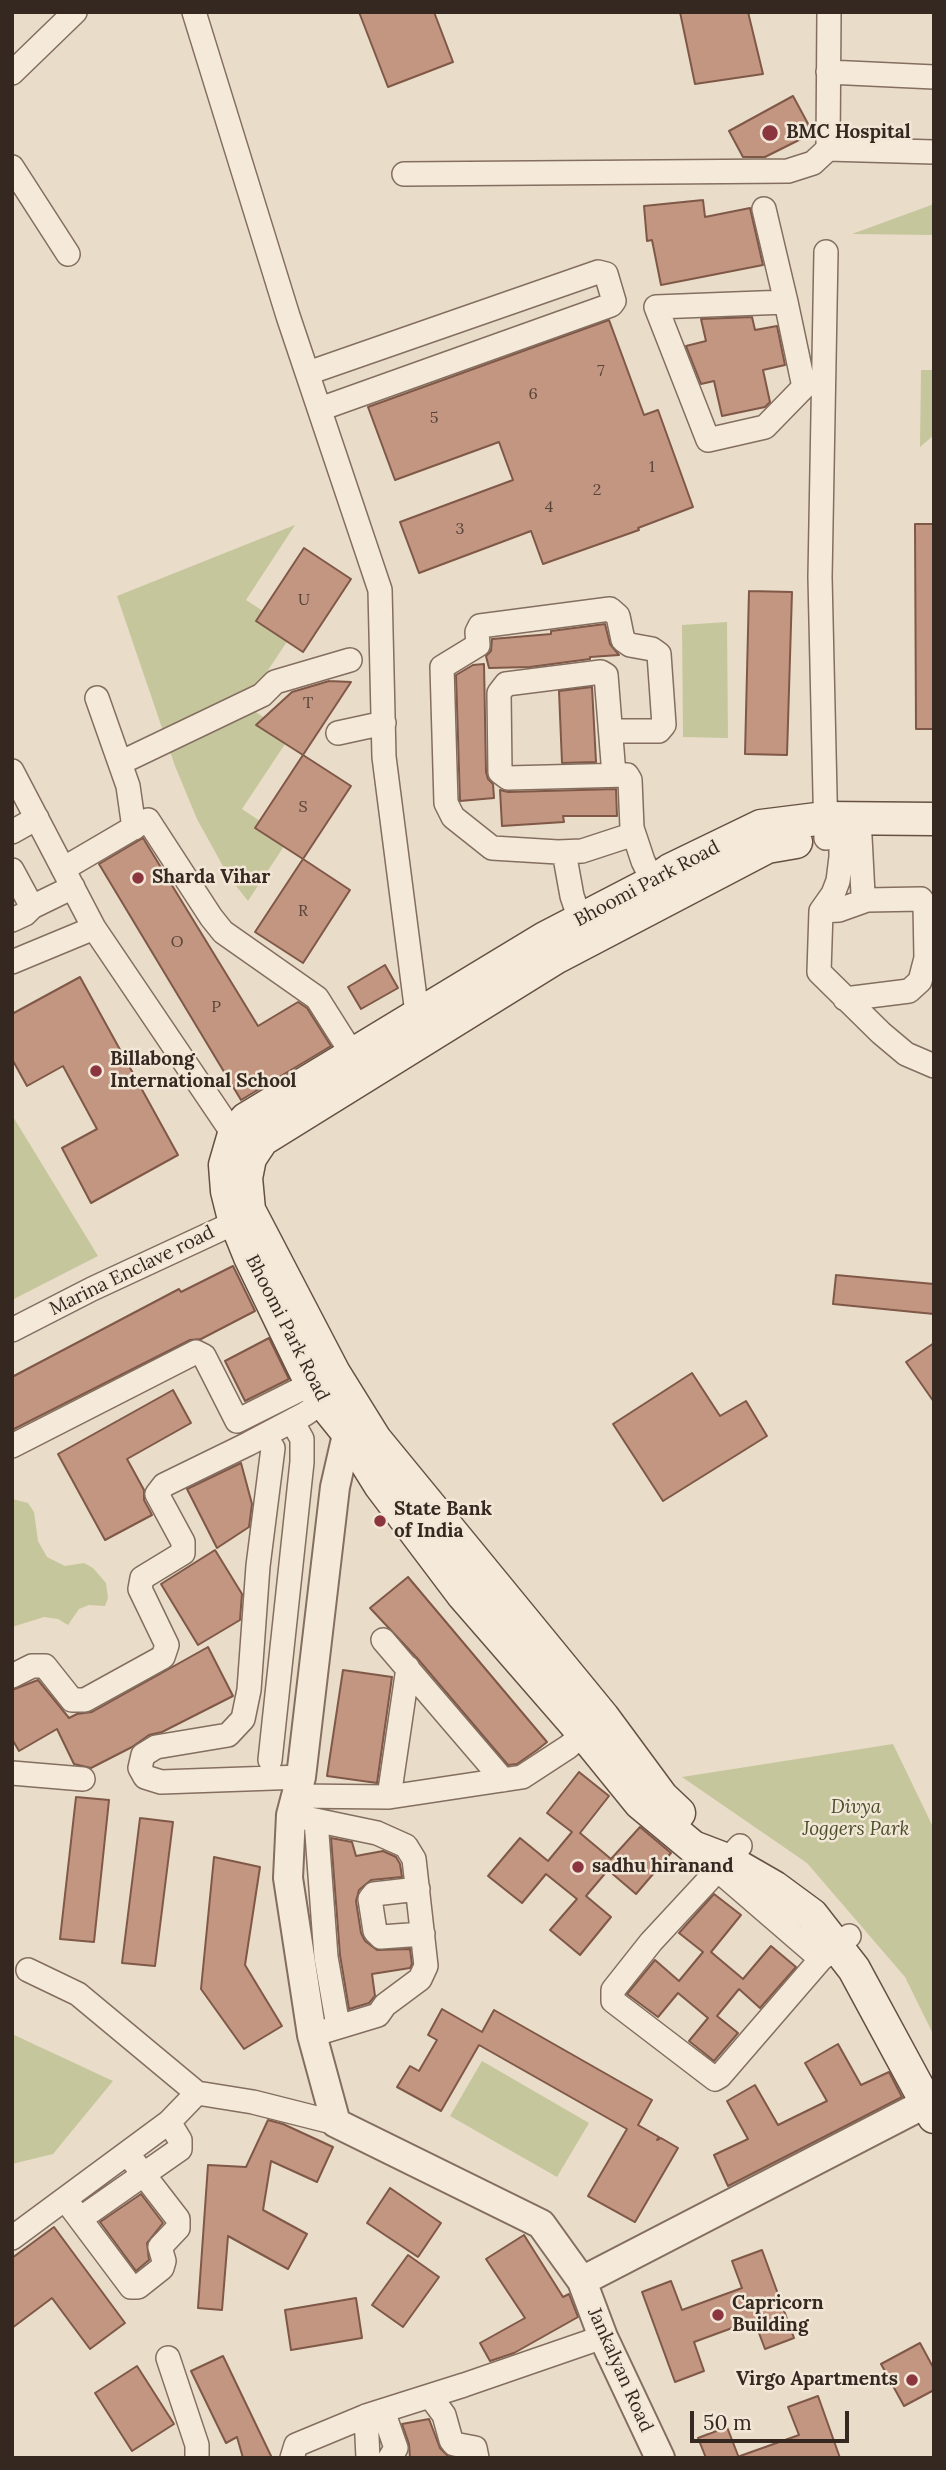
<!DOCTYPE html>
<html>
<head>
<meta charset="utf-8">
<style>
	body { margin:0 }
	#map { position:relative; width:946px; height:2470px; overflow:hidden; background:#e9dcc8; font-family:Lora,serif }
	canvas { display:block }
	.frame { position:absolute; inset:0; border:14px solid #352821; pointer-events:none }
	.scale { position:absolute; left:690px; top:2411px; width:159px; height:32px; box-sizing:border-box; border:4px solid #352821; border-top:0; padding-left:9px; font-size:21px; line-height:24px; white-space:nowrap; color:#352821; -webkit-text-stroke:5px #f2e7d6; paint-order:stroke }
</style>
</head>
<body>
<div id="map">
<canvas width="946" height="2470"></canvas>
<div class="frame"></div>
<div class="scale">50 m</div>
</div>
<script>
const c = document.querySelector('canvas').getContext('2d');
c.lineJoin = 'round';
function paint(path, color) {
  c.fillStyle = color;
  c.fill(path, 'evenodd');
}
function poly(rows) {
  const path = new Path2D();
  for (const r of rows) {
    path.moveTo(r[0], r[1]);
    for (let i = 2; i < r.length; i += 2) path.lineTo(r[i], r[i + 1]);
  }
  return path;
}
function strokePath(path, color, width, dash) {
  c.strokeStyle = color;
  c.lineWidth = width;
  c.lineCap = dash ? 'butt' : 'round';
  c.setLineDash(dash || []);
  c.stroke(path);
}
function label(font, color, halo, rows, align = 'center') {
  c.font = font + ' Lora,serif';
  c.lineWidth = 5;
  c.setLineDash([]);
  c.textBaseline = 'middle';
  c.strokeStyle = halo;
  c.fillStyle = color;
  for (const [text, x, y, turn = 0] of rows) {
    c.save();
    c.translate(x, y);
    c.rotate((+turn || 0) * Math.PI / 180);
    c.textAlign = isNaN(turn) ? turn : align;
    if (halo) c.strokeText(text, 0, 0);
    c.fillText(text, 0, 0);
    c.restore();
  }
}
const green = poly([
	[934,204,934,235,852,234],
	[921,370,934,370,934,435,920,447],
	[295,525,246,600,294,631,245,705,291,735,242,809,288,840,248,901,229,877,197,819,175,766,117,596],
	[727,622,728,738,683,737,682,625],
	[12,1115,98,1256,12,1300],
	[12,1499,28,1503,34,1512,38,1541,47,1557,65,1566,84,1563,93,1568,106,1583,108,1598,105,1606,89,1605,79,1609,68,1625,58,1619,44,1617,12,1627],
	[893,1744,934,1829,934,2036,905,1977,807,1863,682,1777],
	[12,2034,113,2081,53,2154,12,2164],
	[482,2061,589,2123,557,2177,450,2116]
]);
const building = poly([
	[359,12,434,12,453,62,388,87,359,12],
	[680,12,748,12,763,74,695,84,680,12],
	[793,96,813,133,765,157,743,157,729,131,793,96],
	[703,200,705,217,750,208,763,265,661,285,652,240,647,241,644,206,703,200],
	[752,317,755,330,777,326,785,365,763,370,770,402,765,407,722,416,714,381,701,384,686,346,706,341,701,319,752,317],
	[609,320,644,415,658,410,693,507,638,528,639,530,543,564,531,531,419,573,400,522,513,480,499,442,395,480,368,407,609,320],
	[915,524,934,524,934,729,916,729,915,524],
	[304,548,351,579,303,652,256,621,304,548],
	[749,591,792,592,787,755,745,754,749,591],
	[605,624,610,644,619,655,590,657,590,659,530,667,489,668,486,656,491,651,492,639,551,634,551,631,605,624],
	[484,664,486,772,488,779,493,784,494,798,460,801,456,675,473,665,484,664],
	[329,681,351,682,303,755,256,725,292,692,329,681],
	[592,687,596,762,562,763,559,691,592,687],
	[303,755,351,786,303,859,255,828,303,755],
	[616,789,617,816,563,816,564,822,502,826,500,790,508,792,616,789],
	[143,838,258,1026,298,1002,307,1008,331,1046,241,1100,99,864,143,838],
	[303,859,350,890,303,963,255,932,303,859],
	[385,965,398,988,361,1009,348,987,385,965],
	[80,977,178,1155,91,1203,62,1148,97,1129,63,1066,27,1086,12,1059,12,1014,80,977],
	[233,1266,255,1311,201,1339,190,1340,12,1430,12,1377,179,1289,181,1292,233,1266],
	[836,1275,934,1284,934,1314,833,1304,836,1275],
	[269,1338,289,1379,245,1401,225,1361,269,1338],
	[934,1343,934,1402,906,1362,934,1343],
	[692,1373,720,1416,746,1401,767,1436,663,1501,613,1424,692,1373],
	[173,1390,191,1423,127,1459,144,1490,144,1500,152,1515,105,1540,58,1454,173,1390],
	[241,1463,252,1504,249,1527,217,1548,187,1489,241,1463],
	[215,1550,242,1594,240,1620,198,1645,161,1584,215,1550],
	[408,1577,547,1742,537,1750,517,1764,508,1765,417,1658,370,1608,408,1577],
	[208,1647,233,1696,162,1732,149,1735,132,1747,91,1768,74,1764,57,1729,19,1751,12,1739,12,1690,38,1680,69,1718,77,1714,92,1712,208,1647],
	[343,1670,392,1677,377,1783,327,1776,343,1670],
	[579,1772,609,1796,580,1833,611,1859,640,1827,671,1853,636,1894,608,1870,586,1896,611,1917,580,1955,550,1930,577,1899,546,1874,522,1903,488,1876,520,1838,548,1861,572,1832,547,1813,579,1772],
	[76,1797,109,1800,94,1942,60,1939,76,1797],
	[140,1818,173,1822,155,1966,122,1963,140,1818],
	[331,1838,352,1842,356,1856,383,1851,396,1857,400,1864,402,1877,371,1880,359,1890,356,1901,361,1933,365,1941,377,1950,410,1949,412,1964,410,1968,372,1974,375,1996,369,2003,349,2009,340,1955,331,1838],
	[214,1857,260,1867,245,1965,282,2026,244,2049,201,1989,214,1857],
	[714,1894,741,1915,711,1952,743,1979,771,1946,796,1967,760,2008,739,1989,717,2016,738,2033,714,2061,689,2041,708,2018,678,1993,658,2017,627,1994,655,1960,679,1981,703,1952,679,1933,714,1894],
	[442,2009,482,2032,494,2010,652,2100,638,2125,659,2137,657,2140,661,2138,678,2148,635,2222,588,2196,627,2129,479,2045,441,2111,397,2087,410,2066,419,2071,437,2040,428,2035,442,2009],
	[838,2044,861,2085,889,2072,902,2097,728,2186,714,2155,748,2139,727,2101,755,2085,778,2125,827,2101,805,2063,838,2044],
	[268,2120,283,2124,333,2147,317,2182,271,2161,263,2210,307,2234,288,2269,228,2236,222,2310,198,2308,208,2165,246,2167,268,2120],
	[390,2188,441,2223,418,2257,367,2223,390,2188],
	[141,2194,163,2223,147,2243,149,2260,136,2271,100,2222,141,2194],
	[54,2227,125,2323,90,2349,52,2298,12,2328,12,2258,54,2227],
	[524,2235,563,2297,569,2294,578,2317,514,2353,490,2361,480,2343,525,2318,486,2259,524,2235],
	[762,2250,794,2338,765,2349,754,2320,694,2342,704,2371,675,2382,642,2292,671,2281,682,2310,742,2288,732,2261,762,2250],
	[408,2255,439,2277,403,2327,372,2305,408,2255],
	[356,2298,362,2338,291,2350,285,2310,356,2298],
	[920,2343,934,2369,934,2390,904,2406,881,2364,920,2343],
	[223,2356,272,2458,243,2458,237,2437,226,2443,191,2371,223,2356],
	[137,2366,174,2424,132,2451,95,2393,137,2366],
	[818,2396,840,2458,741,2458,740,2456,799,2435,788,2407,818,2396],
	[429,2419,440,2448,450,2458,410,2458,409,2444,402,2424,429,2419],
	[727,2427,739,2458,706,2458,698,2438,727,2427]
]);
const minor = poly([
	[194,12,288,316,380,590,384,757,419,1029],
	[828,72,934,77],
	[12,73,75,12],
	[828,149,934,152],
	[12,167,68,254],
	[404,174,788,171,813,163,828,149,829,12],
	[764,209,786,302,804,387,765,427,708,440,656,307,786,302],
	[308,373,598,272,606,274,614,301,611,305,320,409],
	[97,698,128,786,134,828],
	[611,731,659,731,664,725,659,654,652,649,630,645,623,640,618,616,610,609,480,626,477,632,478,645,442,667,446,803,453,817,492,848,558,852,582,851,634,834],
	[338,733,384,723],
	[120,763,262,695,275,682,350,660],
	[12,771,94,928,242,1147],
	[614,775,606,675,601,672,506,684,499,693,500,772,508,778,627,775,630,780,632,828,643,861,659,894],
	[841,818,841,857,838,881,833,894,821,911,819,972,881,1033,906,1054,934,1066],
	[148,820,211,917,223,932,317,998,353,1055],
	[12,832,37,818],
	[826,838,820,577,826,252],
	[564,852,572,896,585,934],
	[63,869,145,821],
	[12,870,32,907,25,914,12,920],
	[32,907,73,887],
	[821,911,839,910,867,900],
	[12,962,94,928],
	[845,999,909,991,920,981,926,958,925,905,921,899,867,900,863,894,859,818],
	[12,1330,92,1289,249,1216],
	[12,1446,196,1352,204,1356,237,1421,325,1377],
	[273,1448,258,1566,249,1690,243,1719,228,1735,156,1747,143,1755,140,1768,145,1777,161,1782,301,1777],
	[383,1640,503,1780],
	[12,1676,32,1666,45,1666,72,1700,85,1700,163,1657,167,1645,140,1589,142,1578,183,1553,183,1542,157,1494,164,1485,248,1444,305,1414,334,1394],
	[270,1760,302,1462,302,1439,292,1421],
	[12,1773,83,1779],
	[295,1796,389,1797,522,1777,568,1747,595,1724],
	[389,1797,408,1668],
	[291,1815,377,1833,406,1846,414,1859,426,1966,420,1979,385,2005,378,2015,312,2035],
	[316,1820,326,1957,338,2026],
	[740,1846,651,1942,613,1990,613,2001,715,2079,720,2076,821,1959],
	[719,1871,821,1959,849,1936],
	[418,1889,374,1894,370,1899,375,1931,381,1937,423,1934],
	[28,1970,78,1994,197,2093,253,2102,336,2123],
	[65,2199,131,2287,138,2287,162,2268,164,2261,160,2247,178,2228,178,2219,127,2153],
	[80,2219,180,2149,180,2140,169,2122],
	[12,2238,169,2122,197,2093],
	[168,2358,197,2445,197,2458],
	[430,2396,444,2415,451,2440,454,2444,475,2448,477,2458],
	[383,2411,396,2448,390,2458],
	[366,2416,368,2458],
	[292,2458,296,2445,366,2416,464,2385,603,2337]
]);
const tertiary = poly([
	[351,1417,335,1487,301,1777,291,1815,288,1878,312,2035,336,2123,541,2224,582,2281,603,2337,660,2458],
	[582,2281,934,2099]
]);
const secondary = poly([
	[934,819,825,818,761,826,670,870,653,882,545,938,246,1119,234,1134,225,1165,227,1191,233,1215,250,1257,311,1383,322,1401,347,1432,380,1485,463,1595,584,1734,640,1803,693,1847,727,1860,774,1887,812,1915,854,1969,934,2117],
	[679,1813,662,1797,603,1717,375,1439,334,1373,249,1210,246,1178,250,1158,262,1140,557,957,767,847,796,842]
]);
const markers = [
	[770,133,9,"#8b363f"],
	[138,878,7,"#8b363f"],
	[96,1071,7,"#8b363f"],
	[380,1521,7,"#8b363f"],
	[578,1867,7,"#8b363f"],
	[718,2315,7,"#8b363f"],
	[912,2380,7,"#8b363f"]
];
const numberNames = [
	["7",601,371],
	["6",533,394],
	["5",434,418],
	["1",652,467],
	["2",597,490],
	["4",549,507],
	["3",460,529],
	["U",304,600],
	["T",308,703],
	["S",303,807],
	["R",303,911],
	["O",177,942],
	["P",216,1007]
];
const poiNames = [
	["BMC Hospital",786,133],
	["Sharda Vihar",152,878],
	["Billabong",110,1060],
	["International School",110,1082],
	["State Bank",394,1510],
	["of India",394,1532],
	["sadhu hiranand",592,1867],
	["Capricorn",732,2304],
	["Building",732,2326],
	["Virgo Apartments",898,2380,"right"]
];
const streetNames = [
	["Bhoomi Park Road",647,884,-28],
	["Marina Enclave road",132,1271,-26],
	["Bhoomi Park Road",287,1328,63],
	["Jankalyan Road",620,2370,66]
];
const parkNames = [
	["Divya",856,1808],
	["Joggers Park",856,1830]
];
paint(green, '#c6c69d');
paint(building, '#c39682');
strokePath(building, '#7f5847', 2);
strokePath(minor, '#836e5f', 26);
strokePath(tertiary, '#836e5f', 32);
strokePath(secondary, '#655042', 35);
strokePath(minor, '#f5eada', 23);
strokePath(tertiary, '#f5eada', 28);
strokePath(secondary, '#f5eada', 32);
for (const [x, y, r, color] of markers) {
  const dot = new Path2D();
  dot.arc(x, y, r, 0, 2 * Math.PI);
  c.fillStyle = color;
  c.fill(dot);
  strokePath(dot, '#f2e7d6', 2.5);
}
label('16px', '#584439', null, numberNames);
label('bold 19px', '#352821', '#f2e7d6', poiNames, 'left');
label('19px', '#352821', '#f2e7d6', streetNames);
label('italic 19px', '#4a4f2a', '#f2e7d6', parkNames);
</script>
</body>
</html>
